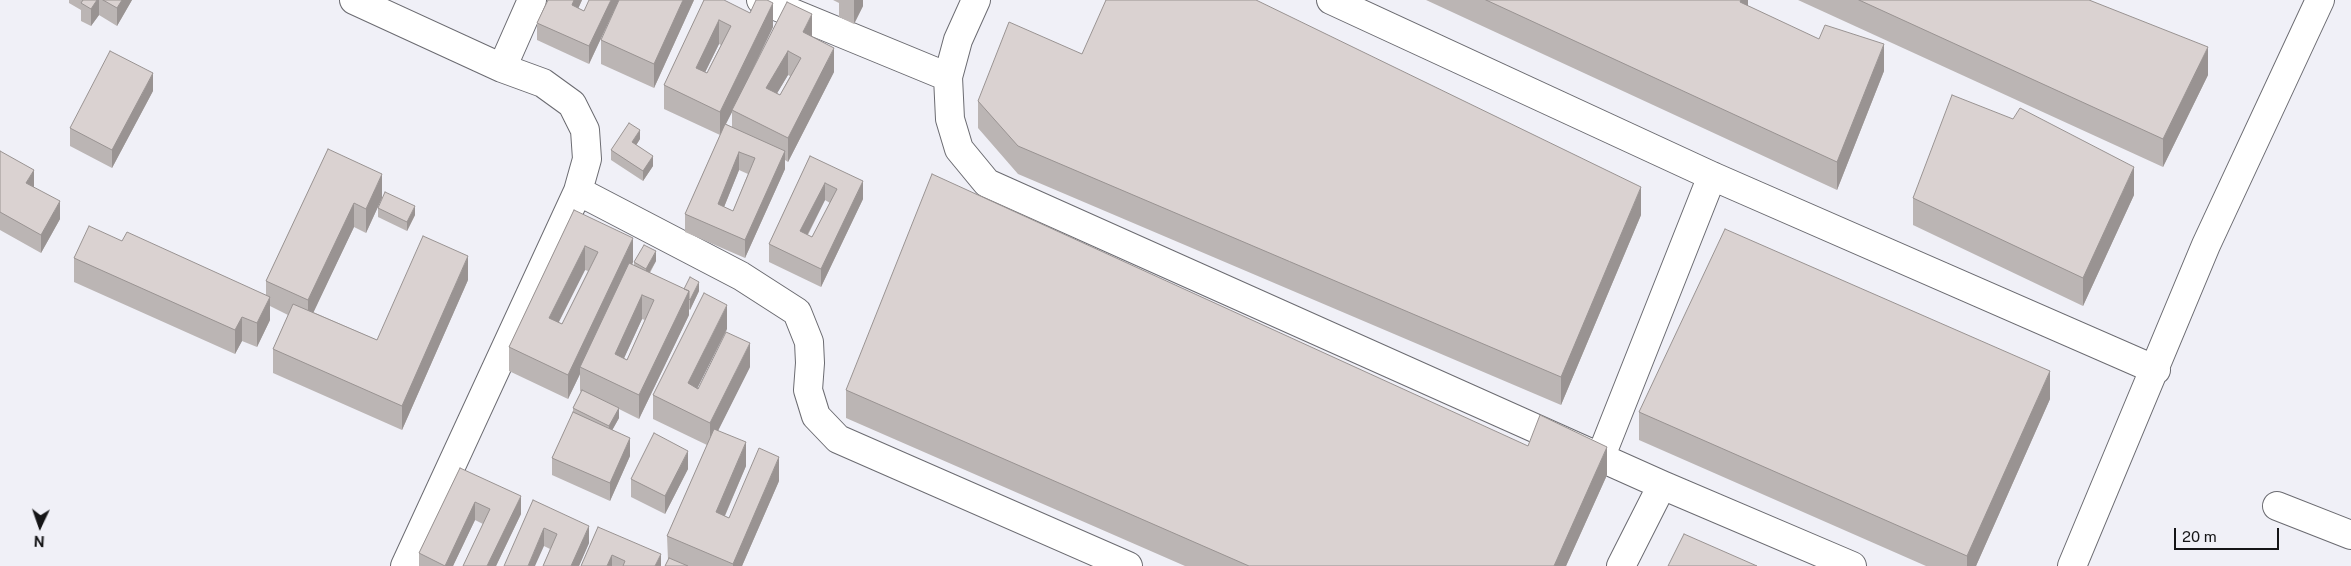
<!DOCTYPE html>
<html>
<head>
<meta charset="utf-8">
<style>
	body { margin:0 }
	#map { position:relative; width:2351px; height:566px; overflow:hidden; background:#f0f0f7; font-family:"Public Sans",sans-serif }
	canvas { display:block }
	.north { position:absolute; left:15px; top:501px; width:50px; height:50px; -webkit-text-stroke:4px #f0f0f7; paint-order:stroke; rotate:183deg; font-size:14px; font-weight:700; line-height:20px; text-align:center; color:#151517 }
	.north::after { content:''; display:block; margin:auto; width:18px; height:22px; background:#151517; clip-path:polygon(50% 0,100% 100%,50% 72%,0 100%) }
	.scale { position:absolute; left:2174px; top:528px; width:105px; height:22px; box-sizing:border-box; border:2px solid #151517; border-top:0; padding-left:6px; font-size:15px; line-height:18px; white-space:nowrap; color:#151517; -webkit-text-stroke:4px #f0f0f7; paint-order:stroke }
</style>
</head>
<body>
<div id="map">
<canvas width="2351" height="566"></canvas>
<div class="north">N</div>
<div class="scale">20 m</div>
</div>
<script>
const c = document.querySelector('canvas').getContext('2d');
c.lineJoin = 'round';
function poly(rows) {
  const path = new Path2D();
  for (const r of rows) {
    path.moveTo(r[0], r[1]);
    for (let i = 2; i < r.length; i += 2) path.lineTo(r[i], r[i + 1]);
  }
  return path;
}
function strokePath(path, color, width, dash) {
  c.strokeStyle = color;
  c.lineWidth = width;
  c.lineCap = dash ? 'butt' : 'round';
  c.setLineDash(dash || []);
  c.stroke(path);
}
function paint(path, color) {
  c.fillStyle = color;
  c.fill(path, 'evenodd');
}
const minor = poly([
	[354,0,502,68,543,83,572,104,585,130,587,159,578,191,405,566],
	[761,0,948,77],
	[976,0,958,40,948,77,950,119,959,149,987,183,1662,485,1852,566],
	[1331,0,1712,176,2156,370],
	[502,68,532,0],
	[578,191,741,276,797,312,809,342,810,363,808,390,816,416,838,439,1128,566],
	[1601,456,1712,176],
	[2277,506,2351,535],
	[1621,566,1662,485],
	[2072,566,2206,245,2320,0]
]);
const wall = poly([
	[69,0,132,0,117,26,99,15,91,26,81,21,81,10,69,3],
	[548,0,582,0,578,8,584,11,619,0,589,64,537,40,537,23],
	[694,0,654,88,601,64,601,40],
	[704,0,750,13,773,27,749,77,787,2,812,37,834,72,788,162,785,160,785,169,745,258,685,232,685,214,720,135,664,109,664,85],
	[719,44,721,45,707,73,705,72],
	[788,75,790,76,780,95,777,93],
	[732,112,732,127,726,124],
	[739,170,748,174,733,211,724,207],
	[833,0,863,0,863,6,854,24,839,17,839,3],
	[1426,0,1748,0,1748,6,1884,71,1837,190],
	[1798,0,2089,0,2208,75,2163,167],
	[1082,54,1641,215,1561,405,1018,174,978,128,978,101],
	[153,91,112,168,70,146,70,128],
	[640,139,636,145,653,166,643,181,611,160,611,150],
	[328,149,382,198,366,233,354,227,313,312,377,340,468,280,402,430,273,373,273,349,288,315,270,306,270,320,257,347,242,341,235,354,74,282,74,258,122,241,266,295,266,281],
	[0,151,34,187,60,219,41,253,0,230],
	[810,156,863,199,821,287,769,262,769,244],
	[825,200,830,203,812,237,808,235],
	[2134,195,2083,306,1913,225,1913,198],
	[378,208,415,215,407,231,378,217],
	[574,210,633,262,632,265,634,266,634,262,656,261,650,273,684,289,699,291,690,310,689,309,689,315,639,419,619,409,619,418,612,430,630,456,610,501,552,475,552,458,573,413,573,408,581,392,580,391,580,374,568,399,509,371,509,347],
	[585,270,588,271,562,324,559,322],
	[642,319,645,320,627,360,624,358],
	[727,329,697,388,750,367,718,430,746,466,725,516,729,518,779,481,742,566,665,566,668,560,667,536,707,445,653,419,653,395],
	[846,390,1528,446,1607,475,1566,566,1185,566,846,418],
	[2050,399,1976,566,1926,566,1639,440,1639,412],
	[460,468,521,514,496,566,463,566,483,524,475,520,453,566,419,566,419,553],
	[688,469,665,514,631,497,631,479],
	[533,500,589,543,579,566,543,566,550,549,544,546],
	[598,527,661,566,581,566]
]);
const shadedWall = poly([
	[97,0,99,0,99,15,91,26,91,9],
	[122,0,132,0,117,26,117,8],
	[574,0,582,0,572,23,572,5],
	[611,0,619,0,589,64,589,46],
	[683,0,694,0,654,88,654,64],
	[854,0,863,0,863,6,854,24],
	[1741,0,1748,0,1748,15,1740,2],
	[773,3,773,27,733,110,732,110,732,112,720,135,720,112],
	[812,14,812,38,803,32],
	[719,20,719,44,696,91,696,68],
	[1884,44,1884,71,1837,190,1837,162],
	[2208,47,2208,75,2163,167,2163,139],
	[834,48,834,72,788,162,788,138],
	[788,51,788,75,766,112,766,88],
	[153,73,153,91,112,168,112,150],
	[640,130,640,139,632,152,632,142],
	[785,151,785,169,745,258,745,240],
	[739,152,739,170,718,222,718,204],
	[653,156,653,166,643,181,643,171],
	[2134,167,2134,195,2083,306,2083,278],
	[34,170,34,188,26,183],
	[382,174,382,198,366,233,366,209],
	[863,181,863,199,821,287,821,269],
	[825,183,825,200,800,249,800,231],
	[1641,187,1641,215,1561,405,1561,377],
	[60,201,60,219,41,253,41,235],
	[354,203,354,227,308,324,308,300],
	[415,206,415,215,407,231,407,222],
	[633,238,633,262,583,368,580,367,580,374,568,399,568,375],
	[585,246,585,270,549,341,549,318],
	[656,251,656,261,646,278,646,269],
	[468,256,468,280,402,430,402,406],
	[699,282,699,291,690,310,690,300],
	[689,291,689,315,639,419,639,395],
	[642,295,642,319,615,378,615,354],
	[270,297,270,320,257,347,257,323],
	[727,305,727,329,688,407,688,383],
	[242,317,242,341,235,354,235,330],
	[750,343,750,367,710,447,710,423],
	[2050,371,2050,399,1976,566,1967,566,1967,556],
	[619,408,619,418,609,436,609,426],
	[630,438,630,456,610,501,610,483],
	[746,442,746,466,716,536,716,512],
	[1607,447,1607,475,1566,566,1554,566],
	[688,451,688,469,665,514,665,496],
	[779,457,779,481,742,566,733,566,733,564],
	[521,496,521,514,496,566,487,566],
	[475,502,475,520,453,566,445,566],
	[589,526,589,543,579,566,571,566],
	[544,528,544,546,535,566,528,566],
	[661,554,661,566,655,566],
	[612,555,612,566,607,566]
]);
const building = poly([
	[83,0,97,0,91,9,81,3,83,0],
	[103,0,122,0,117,8,103,0],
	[548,0,574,0,572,5,584,11,589,0,611,0,589,46,537,23,548,0],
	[619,0,683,0,654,64,601,40,619,0],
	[704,0,724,0,750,13,756,0,767,0,773,3,720,112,664,85,704,0],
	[719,20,731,26,707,73,696,68,719,20],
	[1106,0,1256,0,1641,187,1561,377,1018,146,978,101,1009,22,1082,54,1106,0],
	[1486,0,1741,0,1740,2,1819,39,1825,25,1884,44,1837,162,1486,0],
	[1859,0,2089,0,2208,47,2163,139,1859,0],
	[787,2,812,14,803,32,834,48,788,138,732,110,787,2],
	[788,51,801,58,780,95,766,88,788,51],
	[110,51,153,73,112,150,70,128,110,51],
	[1952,95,2013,119,2020,108,2134,167,2083,278,1913,198,1952,95],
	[629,123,640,130,632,142,653,156,643,171,611,150,629,123],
	[725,124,785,151,745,240,685,214,725,124],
	[739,152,755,158,733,211,718,204,739,152],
	[328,149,382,174,366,209,354,203,308,300,266,281,328,149],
	[0,151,34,170,26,183,60,201,41,235,0,212,0,151],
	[810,156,863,181,821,269,769,244,810,156],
	[825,183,837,189,812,237,800,231,825,183],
	[932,174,1528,446,1540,415,1607,447,1554,566,1249,566,846,390,932,174],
	[385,192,415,206,407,222,378,208,385,192],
	[574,210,633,238,568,375,509,347,574,210],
	[585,246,598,252,562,324,549,318,585,246],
	[89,226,122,241,127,232,270,297,257,323,242,317,235,330,74,258,89,226],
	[1725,229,2050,371,1967,556,1639,412,1725,229],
	[423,236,468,256,402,406,273,349,293,304,377,340,423,236],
	[644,245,656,251,646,269,634,262,644,245],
	[629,263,689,291,639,395,580,367,629,263],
	[642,295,654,300,627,360,615,354,642,295],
	[690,277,699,282,690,300,689,299,689,291,684,289,690,277],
	[704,293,727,305,688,383,698,389,726,332,750,343,710,423,653,395,704,293],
	[582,390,619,408,609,426,573,408,582,390],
	[573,412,630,438,610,483,552,458,573,412],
	[714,429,746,442,716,512,729,518,759,448,779,457,733,564,667,536,714,429],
	[654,433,688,451,665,496,631,479,654,433],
	[460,468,521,496,487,566,463,566,490,509,475,502,445,566,419,553,460,468],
	[533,500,589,526,571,566,543,566,557,534,544,528,528,566,504,566,533,500],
	[598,527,661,554,655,566,623,566,625,561,612,555,607,566,581,566,598,527],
	[1684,534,1757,566,1668,566,1684,534],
	[669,558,688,566,665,566,669,558]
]);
strokePath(minor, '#6b6b71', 30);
strokePath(minor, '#fff', 28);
paint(wall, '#bbb5b4');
paint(shadedWall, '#999392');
paint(building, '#dad2d1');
strokePath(building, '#999392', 1);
</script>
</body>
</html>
